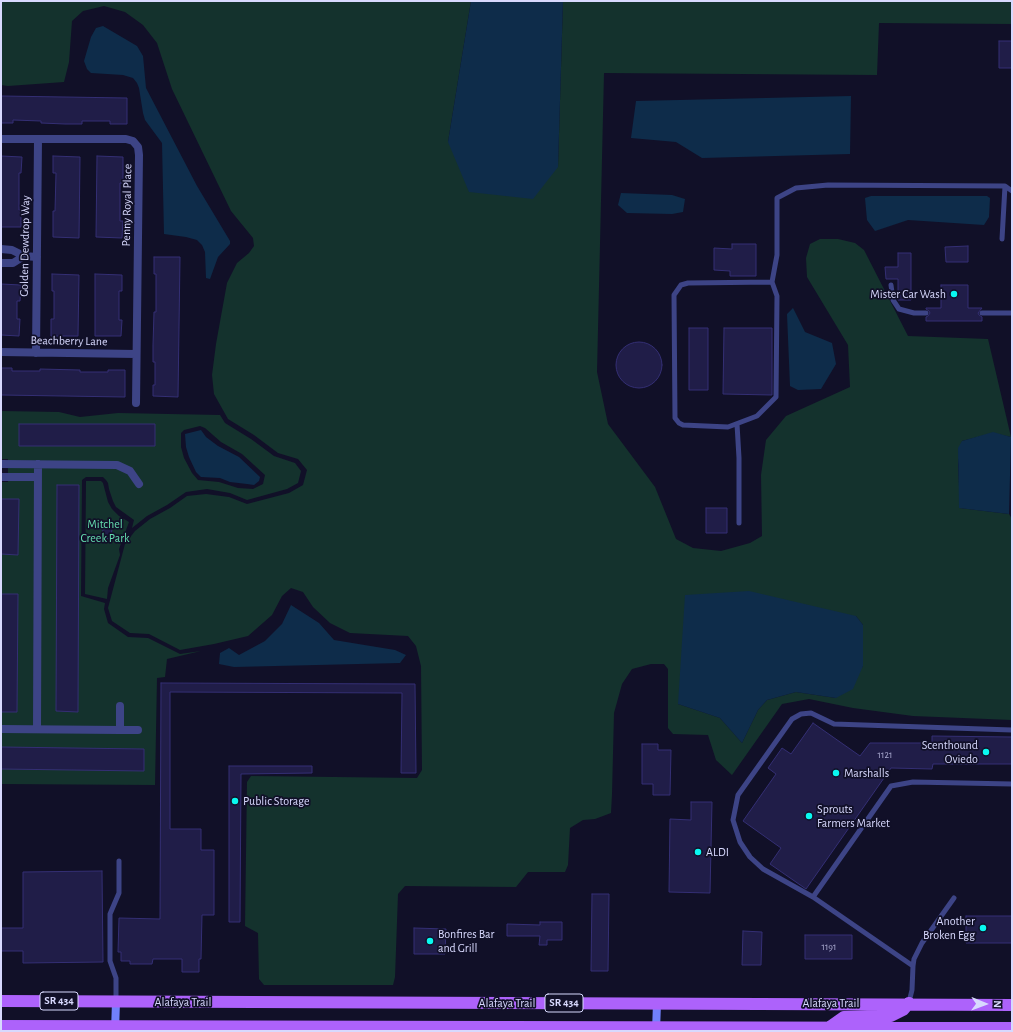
<!DOCTYPE html>
<html>
<head>
<meta charset="utf-8">
<style>
	body { margin:0 }
	#map { position:relative; width:1013px; height:1032px; overflow:hidden; background:#111028; font-family:"Alegreya Sans",sans-serif }
	canvas { display:block }
	.frame { position:absolute; inset:0; border:2px solid #d8d9fe; pointer-events:none }
	.north { position:absolute; left:965px; top:984px; width:40px; height:40px; -webkit-text-stroke:3px #111028; paint-order:stroke; rotate:91deg; font-size:11px; font-weight:700; line-height:16px; text-align:center; color:#d8d9fe }
	.north::after { content:''; display:block; margin:auto; width:14px; height:18px; background:#d8d9fe; clip-path:polygon(50% 0,100% 100%,50% 72%,0 100%) }
</style>
</head>
<body>
<div id="map">
<canvas width="1013" height="1032"></canvas>
<div class="frame"></div>
<div class="north">N</div>
</div>
<script>
const c = document.querySelector('canvas').getContext('2d');
c.lineJoin = 'round';
function paint(path, color) {
  c.fillStyle = color;
  c.fill(path, 'evenodd');
}
function poly(rows) {
  const path = new Path2D();
  for (const r of rows) {
    if (r.length === 3) {
      path.moveTo(r[0] + r[2], r[1]);
      path.arc(r[0], r[1], r[2], 0, 2 * Math.PI);
      continue;
    }
    path.moveTo(r[0], r[1]);
    for (let i = 2; i < r.length; i += 2) path.lineTo(r[i], r[i + 1]);
  }
  return path;
}
function strokePath(path, color, width, dash) {
  c.strokeStyle = color;
  c.lineWidth = width;
  c.lineCap = dash ? 'butt' : 'round';
  c.setLineDash(dash || []);
  c.stroke(path);
}
function label(font, color, halo, rows, align = 'center') {
  c.font = font + ' "Alegreya Sans",sans-serif';
  c.lineWidth = 3.5;
  c.setLineDash([]);
  c.textBaseline = 'middle';
  c.strokeStyle = halo;
  c.fillStyle = color;
  for (const [text, x, y, turn = 0] of rows) {
    c.save();
    c.translate(x, y);
    c.rotate((+turn || 0) * Math.PI / 180);
    c.textAlign = isNaN(turn) ? turn : align;
    if (halo) c.strokeText(text, 0, 0);
    c.fillText(text, 0, 0);
    c.restore();
  }
}
const green = poly([
	[1,1,471,1,448,142,558,167,563,1,1012,1,1012,24,879,23,877,75,604,73,597,372,608,424,655,487,676,539,693,548,721,551,750,543,762,536,761,475,766,440,786,416,850,387,848,345,807,277,806,258,810,244,820,239,838,239,855,243,864,250,908,336,988,339,1011,437,993,433,962,441,958,464,960,508,1009,514,1012,519,1012,720,913,716,853,708,809,699,782,704,732,775,716,760,708,735,673,734,668,728,668,669,664,664,651,664,632,669,622,684,614,713,612,794,611,813,595,819,583,820,570,828,568,865,565,872,528,872,516,887,405,886,398,894,395,977,393,985,264,985,259,979,258,933,245,926,247,782,251,776,417,778,422,770,421,666,416,646,408,636,350,633,330,623,313,607,303,592,291,588,282,596,272,615,248,636,214,644,180,650,149,634,130,633,112,621,108,608,125,544,135,531,150,519,170,508,187,496,206,494,229,497,247,504,289,493,303,485,307,470,298,459,278,453,254,435,228,419,214,394,212,375,216,344,227,283,237,263,249,253,254,246,253,238,231,211,172,89,157,43,143,25,125,12,104,6,83,11,72,21,69,62,64,82,8,86,1,85],
	[856,616,863,625,863,666,836,698,796,692,767,700,758,710,742,743,720,718,678,704],
	[1,411,59,412,80,417,118,413,220,415,225,423,251,439,274,456,295,463,301,471,298,483,287,489,247,500,230,493,207,489,186,492,167,505,147,516,132,528,134,520,116,507,113,501,109,489,108,483,106,480,103,477,86,477,82,480,81,596,105,603,104,609,108,623,128,637,148,638,180,654,201,651,167,659,165,677,157,678,155,785,1,784,1,482,8,482,8,459,1,459],
	[200,426,205,428,221,442,242,454,265,475,263,484,253,489,238,488,219,482,198,480,192,473,184,458,181,447,181,433,184,430],
	[86,481,101,481,103,483,108,502,112,509,119,516,129,522,119,549,120,555,108,588,107,599,85,594]
]);
const water = poly([
	[471,1,563,1,558,167,533,199,469,192,448,142],
	[103,26,137,46,143,56,146,88,197,186,230,241,230,244,218,257,210,279,206,278,205,252,202,245,197,240,186,237,164,234,162,143,145,120,143,113,139,88,137,83,133,78,123,75,91,73,87,69,84,61,91,37,96,28],
	[851,96,850,154,702,158,676,142,631,138,636,101],
	[621,193,672,195,685,199,683,212,672,214,627,213,618,205],
	[871,196,987,196,990,198,989,217,984,225,908,220,875,231,867,220,865,198],
	[793,308,805,332,832,343,836,364,821,389,798,390,790,386,787,314],
	[201,430,206,437,218,446,239,457,260,477,259,481,254,485,247,484,230,482,220,478,201,477,196,472,189,457,186,447,185,434],
	[993,432,1011,437,1009,514,959,508,958,448,962,441],
	[749,591,856,616,863,625,863,666,853,689,836,698,796,692,767,700,758,710,742,743,720,718,678,704,685,595],
	[291,605,319,623,334,640,395,650,406,655,400,663,234,667,219,664,220,653,229,648,239,655,265,641,282,624]
]);
const building = poly([
	[999,41,1012,41,1012,68,999,68,999,41],
	[1,96,127,98,127,124,110,124,110,121,82,121,82,124,65,124,41,123,41,121,13,120,13,123,1,123,1,96],
	[1,156,22,157,21,173,19,173,19,210,21,210,21,227,1,227,1,156],
	[53,156,80,157,79,238,53,237,53,211,55,211,56,173,53,173,53,156],
	[97,156,123,157,123,183,120,183,120,221,123,221,122,238,96,237,97,156],
	[732,244,756,244,756,276,730,276,730,271,714,270,714,248,732,249,732,244],
	[968,246,968,262,946,262,945,247,968,246],
	[898,253,911,253,911,300,898,300,898,279,886,279,885,267,898,267,898,253],
	[154,257,180,257,178,397,153,396,153,385,155,385,155,362,153,362,153,345,154,312,156,312,156,274,154,274,154,257],
	[52,274,79,275,78,336,51,336,51,319,54,319,54,291,52,291,52,274],
	[95,274,122,275,122,291,119,291,119,320,122,320,121,336,95,336,95,274],
	[1,284,21,285,20,301,17,301,17,319,20,319,19,336,1,335,1,284],
	[941,285,968,285,968,308,982,308,978,313,979,315,982,317,982,321,926,321,926,317,928,316,930,313,929,311,926,309,926,308,941,308,941,285],
	[689,328,708,328,708,390,689,390,689,328],
	[724,328,772,328,772,395,723,394,724,328],
	[639,365,23],
	[1,368,12,368,12,371,40,371,40,369,80,370,80,372,108,372,108,370,125,370,125,397,1,395,1,368],
	[19,424,155,424,155,446,19,446,19,424],
	[57,485,79,485,78,712,56,711,57,485],
	[1,499,19,499,18,555,1,554,1,499],
	[706,508,727,508,727,533,706,533,706,508],
	[105,523,113,525,110,539,101,537,105,523],
	[1,594,18,594,17,712,1,712,1,594],
	[161,683,415,684,416,773,401,773,402,693,170,692,170,829,201,829,201,850,214,850,214,915,202,915,201,959,199,959,199,972,182,972,182,959,153,959,152,964,130,964,130,961,121,961,121,952,118,952,119,918,160,919,161,683],
	[813,723,860,756,870,743,932,743,932,736,1012,737,1012,764,933,764,932,769,891,768,806,889,770,864,781,848,743,821,776,774,768,768,782,748,791,754,813,723],
	[642,744,658,744,658,750,671,750,670,795,653,795,653,784,642,784,642,744],
	[1,747,144,749,144,771,1,769,1,747],
	[229,766,312,766,312,773,241,774,240,922,229,922,229,766],
	[691,802,712,802,710,893,669,892,670,819,691,820,691,802],
	[102,871,103,962,23,963,23,951,1,951,1,928,23,928,23,872,102,871],
	[592,894,609,894,608,971,591,971,592,894],
	[966,916,1012,916,1012,943,966,943,966,916],
	[540,922,562,922,562,940,547,940,547,945,539,945,540,936,507,936,507,924,540,925,540,922],
	[414,928,446,929,445,954,414,954,414,928],
	[743,931,762,932,761,965,742,965,743,931],
	[805,935,852,935,852,959,805,959,805,935]
]);
const lane = poly([
	[1002,239,1005,186],
	[772,282,688,283,681,285,674,295,675,418,679,423,683,425,728,427,757,416,776,397,777,296,772,282,777,255,777,198,796,188,828,185,1005,186,1012,191],
	[891,285,893,300,899,309,914,313,926,313],
	[982,313,1012,313],
	[737,424,739,458,739,523],
	[813,897,763,869,750,857,740,842,733,820,738,795,792,719,801,714,811,713,834,724,1012,730],
	[954,898,922,943,914,959,913,966,813,897,891,786,913,782,1012,784],
	[116,1001,116,978,110,961,110,914,119,893,119,861],
	[909,1002,912,990,913,966]
]);
const street = poly([
	[1,139,126,139,133,141,138,147,139,155,136,403],
	[1,249,12,250,24,256,37,257],
	[1,263,13,263,24,256],
	[1,352,136,354],
	[36,353,38,139],
	[1,464,117,465,130,471,139,484],
	[1,477,38,477],
	[1,729,120,730,120,706],
	[37,729,38,464],
	[120,730,138,730]
]);
const secondary = poly([
	[115,1031,116,1002],
	[656,1031,657,1003]
]);
const primary = poly([
	[1,1001,1012,1005],
	[1,1026,1012,1028],
	[827,1029,844,1017,891,1016,903,1010,909,1003]
]);
const markers = [
	[954,294,4,"#09f9f1"],
	[986,752,4,"#09f9f1"],
	[836,773,4,"#09f9f1"],
	[235,801,4,"#09f9f1"],
	[809,816,4,"#09f9f1"],
	[698,852,4,"#09f9f1"],
	[983,928,4,"#09f9f1"],
	[430,941,4,"#09f9f1"]
];
const numberNames = [
	["1121",885,755],
	["1191",829,947]
];
const shields = [
	[59,1001,38],
	[564,1003,38]
];
const shieldNames = [
	["SR 434",59,1001],
	["SR 434",564,1003]
];
const streetNames = [
	["Penny Royal Place",127,205,-89],
	["Golden Dewdrop Way",25,246,-89],
	["Beachberry Lane",69,341,1],
	["Alafaya Trail",183,1002],
	["Alafaya Trail",507,1003],
	["Alafaya Trail",831,1003]
];
const poiNames = [
	["Mister Car Wash",946,294,"right"],
	["Scenthound",978,745,"right"],
	["Oviedo",978,759,"right"],
	["Marshalls",844,773],
	["Public Storage",243,801],
	["Sprouts",817,809],
	["Farmers Market",817,823],
	["ALDI",706,852],
	["Another",975,921,"right"],
	["Broken Egg",975,935,"right"],
	["Bonfires Bar",438,934],
	["and Grill",438,948]
];
const parkNames = [
	["Mitchel",105,524],
	["Creek Park",105,538]
];
paint(green, '#14322d');
paint(water, '#0e2c4a');
paint(building, '#201d48');
strokePath(building, '#342f74', 1);
strokePath(lane, '#3d4486', 5);
strokePath(street, '#3d4486', 8);
strokePath(secondary, '#7181fc', 8);
strokePath(primary, '#ad62fb', 12);
for (const [x, y, r, color] of markers) {
  const dot = new Path2D();
  dot.arc(x, y, r, 0, 2 * Math.PI);
  c.fillStyle = color;
  c.fill(dot);
  strokePath(dot, '#111028', 1.5);
}
label('10px', '#aaaad0', null, numberNames);
for (const [x, y, w] of shields) {
  const box = new Path2D();
  box.roundRect(x - w / 2, y - 9, w, 18, 3);
  c.fillStyle = '#111028';
  c.fill(box);
  strokePath(box, '#d8d9fe', 1);
}
label('bold 11px', '#d8d9fe', null, shieldNames);
label('12px', '#d8d9fe', '#111028', streetNames);
label('12px', '#d8d9fe', '#111028', poiNames, 'left');
label('12px', '#65deaf', '#111028', parkNames);
</script>
</body>
</html>
